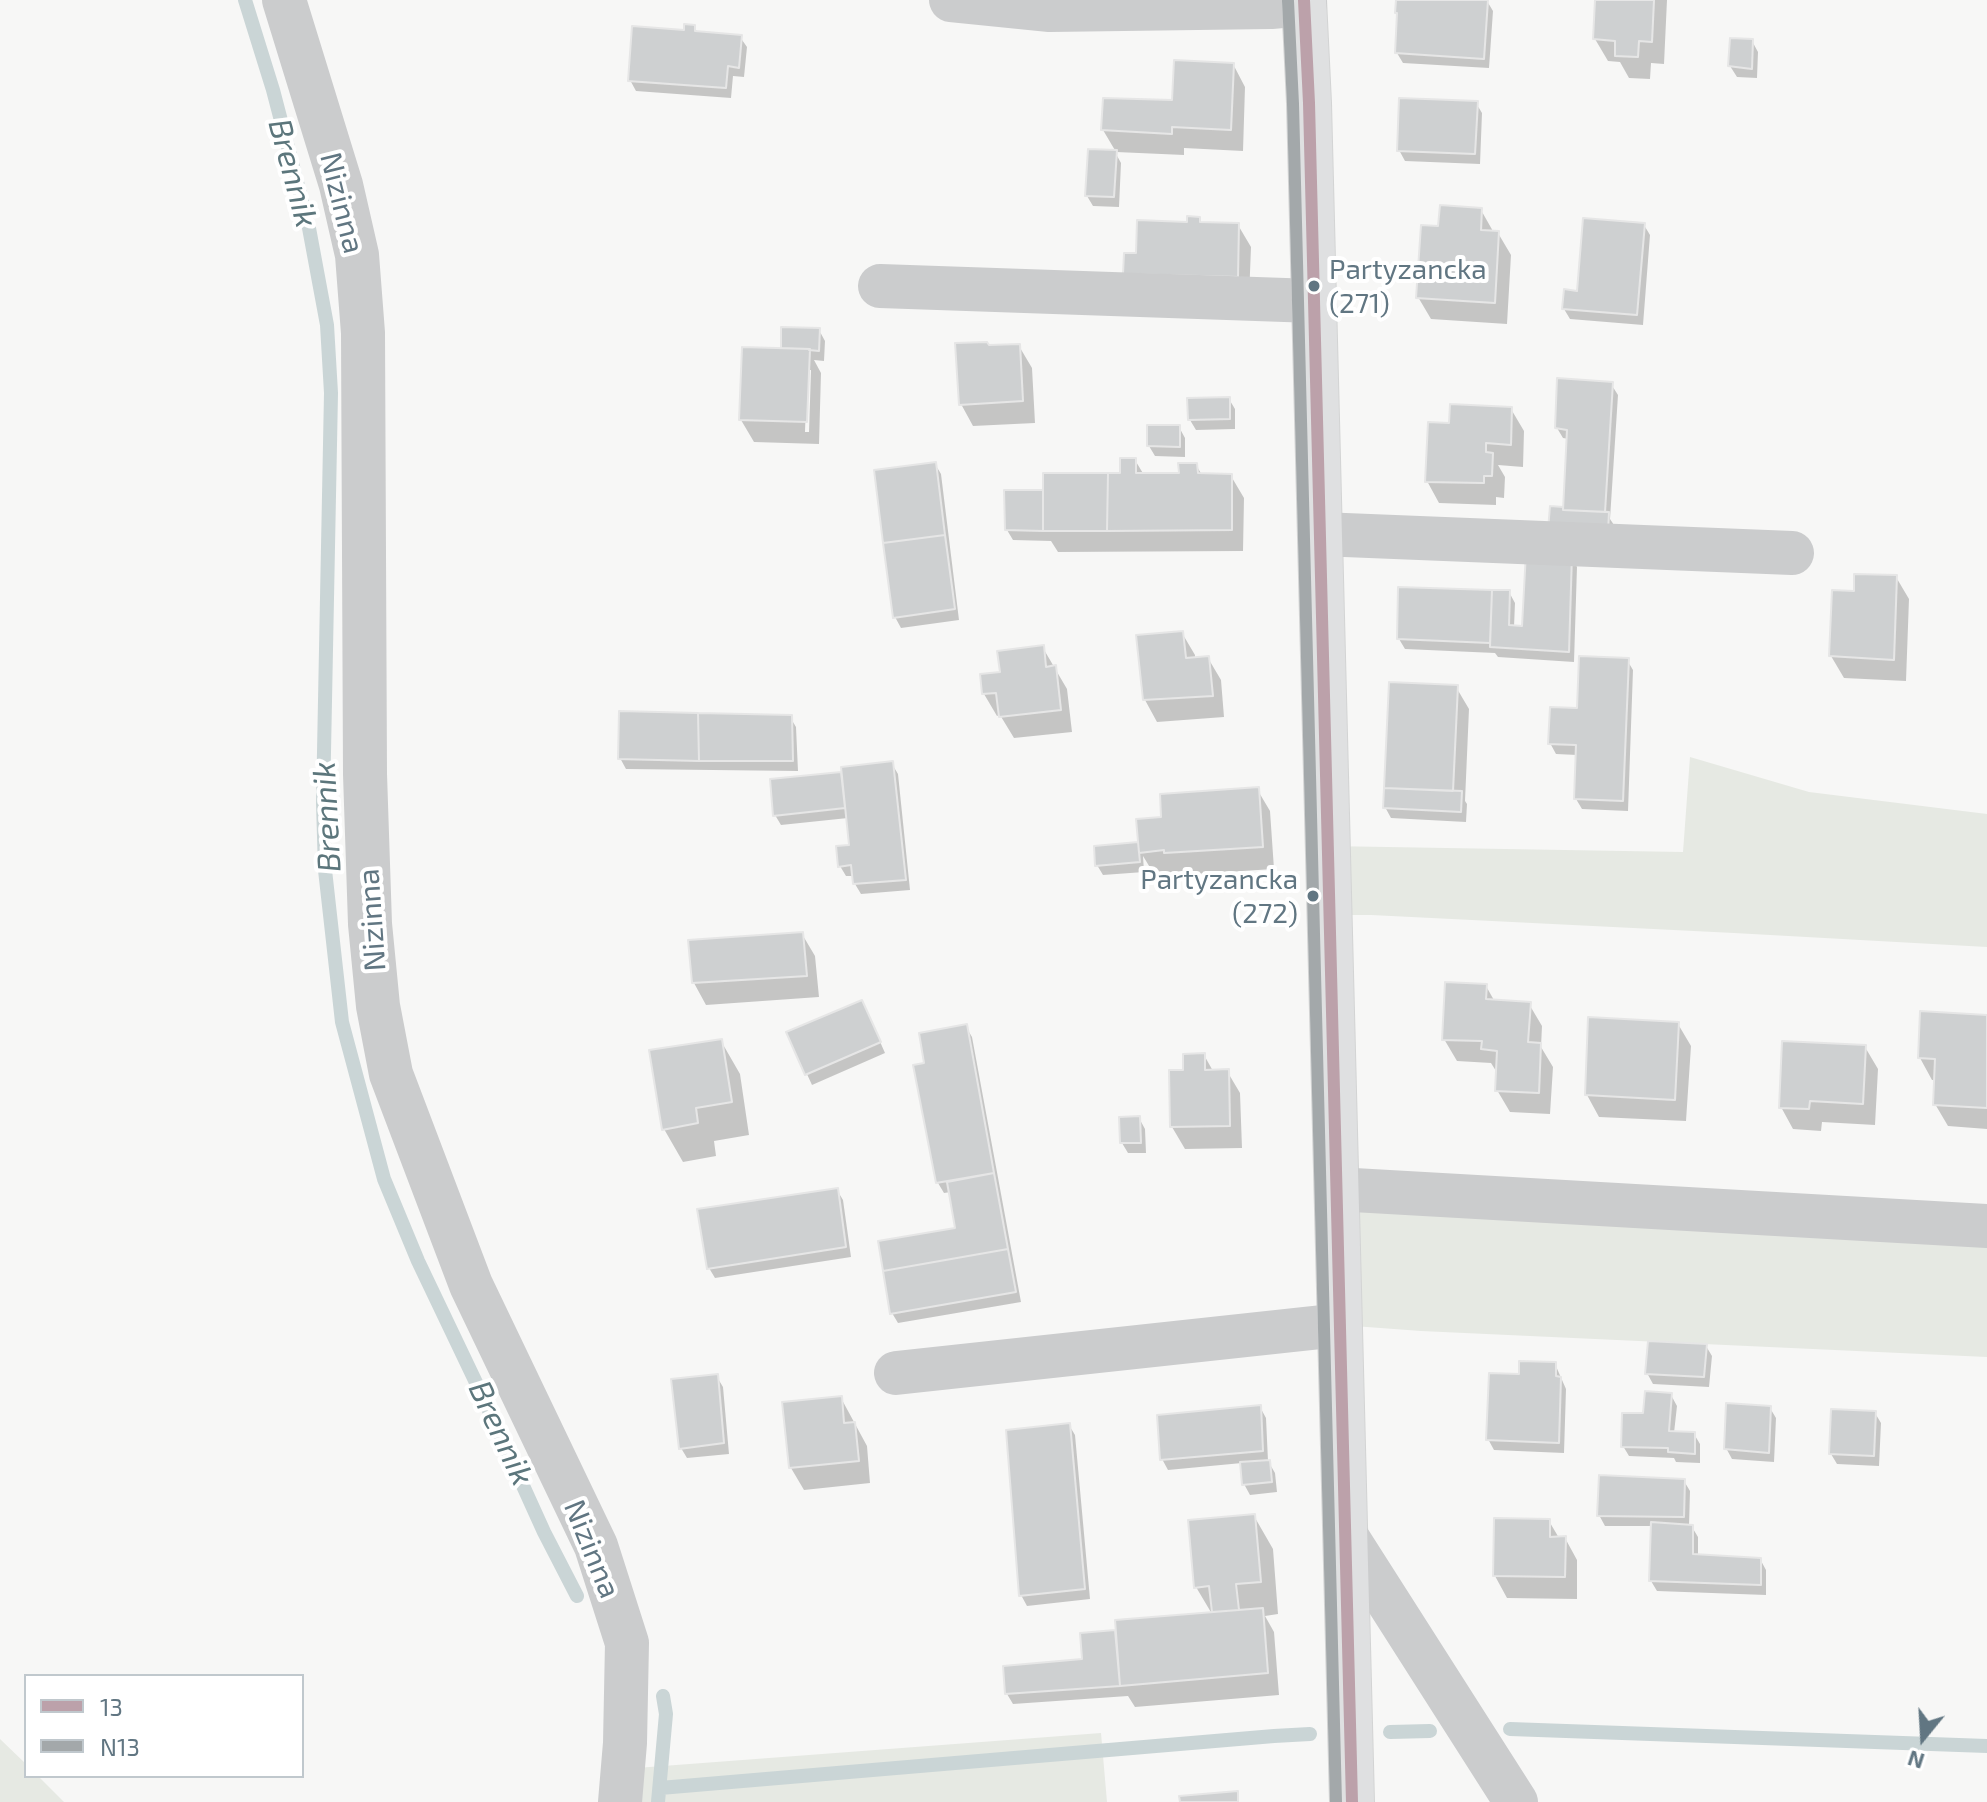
<!DOCTYPE html>
<html>
<head>
<meta charset="utf-8">
<style>
	body { margin:0 }
	#map { position:relative; width:1987px; height:1802px; overflow:hidden; background:#f7f7f6; font-family:"Exo 2",sans-serif }
	canvas { display:block }
	.legend { position:absolute; left:24px; top:1674px; width:280px; height:104px; box-sizing:border-box; background:#fff; border:2px solid #c0c8cd; margin:0; padding:10px 14px; list-style:none; font-size:24px; color:#617682 }
	.legend li { display:flex; align-items:center; gap:16px; height:40px }
	.legend b { width:40px; border:2px solid #c0c8cd }
	.north { position:absolute; left:1883px; top:1698px; width:80px; height:80px; -webkit-text-stroke:6px #fff; paint-order:stroke; rotate:198deg; font-size:22px; font-weight:700; line-height:32px; text-align:center; color:#617682 }
	.north::after { content:''; display:block; margin:auto; width:28px; height:36px; background:#617682; clip-path:polygon(50% 0,100% 100%,50% 72%,0 100%) }
</style>
</head>
<body>
<div id="map">
<canvas width="1987" height="1802"></canvas>
<ul class="legend">
<li><b style="height:10px;background:#bca1aa"></b>13</li>
<li><b style="height:10px;background:#a3a8aa"></b>N13</li>
</ul>
<div class="north">N</div>
</div>
<script>
const c = document.querySelector('canvas').getContext('2d');
c.lineJoin = 'round';
function paint(path, color) {
  c.fillStyle = color;
  c.fill(path, 'evenodd');
}
function poly(rows) {
  const path = new Path2D();
  for (const r of rows) {
    path.moveTo(r[0], r[1]);
    for (let i = 2; i < r.length; i += 2) path.lineTo(r[i], r[i + 1]);
  }
  return path;
}
function strokePath(path, color, width, dash) {
  c.strokeStyle = color;
  c.lineWidth = width;
  c.lineCap = dash ? 'butt' : 'round';
  c.setLineDash(dash || []);
  c.stroke(path);
}
function label(font, color, halo, rows, align = 'center') {
  c.font = font + ' "Exo 2",sans-serif';
  c.lineWidth = 8;
  c.setLineDash([]);
  c.textBaseline = 'middle';
  c.strokeStyle = halo;
  c.fillStyle = color;
  for (const [text, x, y, turn = 0] of rows) {
    c.save();
    c.translate(x, y);
    c.rotate((+turn || 0) * Math.PI / 180);
    c.textAlign = isNaN(turn) ? turn : align;
    if (halo) c.strokeText(text, 0, 0);
    c.fillText(text, 0, 0);
    c.restore();
  }
}
const green = poly([
	[1690,757,1809,792,1987,814,1987,947,1734,933,1371,915,1330,915,1328,846,1683,852],
	[1336,1189,1987,1225,1987,1357,1421,1331,1340,1325],
	[1101,1733,1107,1802,620,1802,623,1769],
	[0,1739,26,1764,26,1776,38,1776,64,1802,0,1802]
]);
const shadow = poly([
	[1398,0,1487,1,1493,11,1489,68,1403,63,1397,53],
	[1597,0,1667,0,1664,64,1651,63,1650,79,1629,78,1620,62,1608,61,1595,39],
	[694,27,698,33,740,37,747,47,744,77,733,76,731,98,636,91,630,80],
	[1752,41,1758,52,1757,78,1737,77,1730,66],
	[1233,64,1245,87,1243,151,1184,148,1184,155,1116,152,1103,130,1174,102],
	[1476,103,1482,113,1480,164,1405,161,1399,150],
	[1115,152,1121,163,1119,207,1093,206,1087,196],
	[1481,210,1494,233,1498,233,1511,255,1507,324,1431,319,1418,297,1440,228],
	[1199,219,1202,224,1238,225,1251,247,1249,298,1138,256],
	[1644,225,1650,235,1643,325,1570,319,1564,309],
	[819,330,825,341,824,361,814,360,821,373,819,444,754,442,741,420,784,350,783,347],
	[807,370,811,370,809,432,805,432],
	[1019,346,1032,368,1035,423,973,426,961,404,988,347],
	[1611,384,1618,395,1610,519,1614,525,1613,543,1552,508,1565,509,1569,439,1563,438,1557,428],
	[1229,399,1235,409,1235,429,1196,430,1190,420],
	[1511,409,1524,431,1523,467,1498,465,1505,477,1504,498,1496,497,1496,505,1439,503,1427,481,1451,425],
	[1179,427,1185,438,1185,457,1155,456,1149,446],
	[1135,460,1144,475,1181,475,1196,465,1202,475,1231,476,1244,498,1243,551,1058,552,1051,541,1013,540,1007,530,1045,492,1122,475],
	[935,464,941,474,959,620,901,628,895,617],
	[1571,556,1577,567,1574,662,1498,657,1495,653,1405,649,1399,639,1400,589,1509,592,1515,603,1514,627,1524,628],
	[1896,577,1909,599,1906,681,1844,678,1831,656,1856,593],
	[1182,633,1195,655,1195,659,1208,658,1221,680,1224,717,1157,722,1145,700],
	[1043,648,1067,689,1072,732,1014,738,1000,715,997,716,984,694,1002,673],
	[1627,660,1633,670,1628,811,1582,809,1576,799,1577,755,1556,754,1550,743,1579,710],
	[1456,687,1469,709,1465,801,1467,804,1466,822,1391,818,1385,807],
	[790,717,796,727,798,771,626,769,620,758],
	[892,764,898,774,910,890,861,894,855,884,854,876,846,876,840,866,851,846,848,818,781,825,775,815,772,781,844,773],
	[1257,789,1270,811,1274,869,1179,875,1177,872,1154,874,1143,856,1144,872,1103,875,1097,865,1141,851,1164,819],
	[802,934,815,956,819,997,706,1005,694,983],
	[1486,986,1495,1002,1529,1004,1542,1026,1541,1047,1553,1067,1550,1114,1510,1112,1497,1090,1496,1071,1491,1063,1457,1061,1444,1039],
	[867,1012,885,1053,812,1085,788,1033],
	[1987,1017,1987,1129,1948,1126,1935,1104,1936,1080,1932,1080,1920,1058],
	[1678,1024,1691,1046,1686,1121,1599,1117,1587,1095],
	[966,1027,972,1037,1021,1302,898,1323,892,1313,958,1230,951,1192,944,1193,938,1183,927,1064],
	[721,1041,740,1074,749,1135,714,1141,716,1156,683,1162,664,1129],
	[1865,1047,1878,1069,1875,1125,1822,1122,1821,1131,1793,1129,1781,1107],
	[1204,1055,1213,1071,1227,1071,1240,1093,1242,1148,1185,1149,1172,1127,1185,1072],
	[1139,1118,1145,1129,1146,1153,1128,1153,1122,1143],
	[837,1190,843,1200,851,1257,715,1278,709,1268],
	[1706,1346,1712,1356,1709,1387,1653,1384,1647,1373],
	[1555,1364,1566,1389,1564,1453,1494,1450,1488,1439,1521,1376],
	[717,1377,723,1387,729,1454,687,1458,681,1448],
	[1671,1395,1677,1406,1674,1433,1694,1434,1700,1444,1700,1463,1676,1462,1674,1458,1629,1456,1623,1446,1645,1415],
	[841,1398,867,1446,870,1483,804,1490,791,1468],
	[1260,1407,1266,1418,1268,1461,1275,1473,1277,1492,1250,1495,1244,1484,1242,1463,1168,1470,1162,1459],
	[1770,1408,1776,1418,1774,1462,1732,1459,1726,1448],
	[1875,1413,1881,1423,1879,1466,1837,1464,1831,1454],
	[1069,1425,1075,1435,1090,1599,1027,1606,1021,1595],
	[1684,1481,1690,1491,1689,1526,1692,1527,1698,1537,1698,1556,1760,1559,1766,1570,1766,1595,1657,1591,1651,1581,1653,1526,1605,1526,1599,1515],
	[1254,1516,1273,1549,1278,1614,1265,1616,1274,1632,1279,1695,1135,1707,1128,1696,1013,1704,1007,1694,1084,1660,1083,1635,1118,1631,1212,1614,1196,1587],
	[1549,1521,1559,1538,1565,1538,1577,1560,1577,1599,1507,1598,1495,1576]
]);
const stream = poly([
	[245,0,273,90,309,228,327,325,331,393,323,803,325,870,342,1022,384,1179,418,1261,481,1393,544,1532,577,1596],
	[1510,1729,1987,1746],
	[1390,1732,1430,1731],
	[660,1788,1274,1736,1310,1734],
	[658,1802,666,1714,663,1696]
]);
const building = poly([
	[1396,0,1488,0,1484,59,1395,53,1397,13,1395,13,1396,0],
	[1595,0,1654,0,1652,42,1639,41,1638,57,1615,56,1615,41,1593,39,1595,0],
	[684,24,695,25,695,31,742,35,739,68,728,66,726,88,628,81,632,26,684,30,684,24],
	[1730,38,1753,39,1752,69,1728,66,1730,38],
	[1174,60,1234,63,1231,130,1172,127,1172,134,1101,130,1103,98,1172,100,1174,60],
	[1399,98,1478,101,1475,154,1397,151,1399,98],
	[1088,149,1117,150,1114,197,1085,196,1088,149],
	[1440,205,1482,208,1481,230,1499,231,1495,303,1416,298,1421,225,1438,226,1440,205],
	[1187,216,1200,217,1200,222,1239,223,1238,277,1123,274,1124,253,1136,253,1137,220,1187,222,1187,216],
	[1583,218,1645,223,1637,315,1562,309,1564,289,1577,291,1583,218],
	[781,327,820,328,819,351,809,350,810,349,781,348,781,327],
	[987,342,989,345,1020,344,1023,401,959,405,955,343,987,342],
	[742,347,810,349,807,422,739,420,742,347],
	[1557,378,1613,382,1605,512,1563,510,1567,430,1555,428,1557,378],
	[1230,397,1230,419,1188,420,1187,398,1230,397],
	[1450,404,1512,407,1511,445,1486,443,1486,452,1493,453,1492,476,1484,476,1484,483,1425,482,1428,422,1449,423,1450,404],
	[1147,425,1180,425,1180,447,1147,446,1147,425],
	[1120,458,1136,458,1136,473,1179,473,1178,463,1197,463,1198,473,1232,474,1232,530,1107,531,1108,473,1120,473,1120,458],
	[936,462,945,535,883,543,874,470,936,462],
	[1043,473,1108,473,1107,531,1043,531,1043,473],
	[1004,490,1043,490,1043,531,1005,530,1004,490],
	[1550,506,1563,507,1563,510,1609,512,1608,533,1548,530,1550,506],
	[945,535,955,609,893,618,883,543,945,535],
	[1526,552,1572,554,1569,652,1490,647,1492,590,1510,590,1509,625,1522,626,1526,552],
	[1854,574,1897,575,1894,660,1829,656,1832,590,1854,591,1854,574],
	[1398,587,1492,590,1490,643,1397,639,1398,587],
	[1183,631,1186,658,1209,656,1213,696,1143,700,1136,635,1183,631],
	[1044,645,1046,667,1056,665,1061,710,999,717,996,693,982,694,980,674,1000,672,997,651,1044,645],
	[1579,656,1629,658,1623,801,1574,799,1576,745,1548,744,1550,707,1577,708,1579,656],
	[1389,682,1458,685,1453,791,1384,788,1389,682],
	[619,711,698,713,699,761,618,759,619,711],
	[698,713,792,715,793,761,699,761,698,713],
	[893,761,906,880,853,884,851,865,838,867,836,846,849,845,841,767,893,761],
	[841,772,845,808,773,816,770,779,841,772],
	[1259,787,1263,847,1164,853,1164,850,1139,853,1136,819,1161,817,1160,794,1259,787],
	[1384,788,1462,791,1461,812,1383,808,1384,788],
	[1138,842,1140,862,1095,866,1094,846,1138,842],
	[803,932,807,976,692,983,688,940,803,932],
	[1445,982,1487,984,1486,999,1531,1002,1528,1042,1541,1043,1539,1093,1495,1091,1497,1051,1481,1049,1482,1041,1442,1040,1445,982],
	[862,1000,881,1042,805,1075,786,1032,862,1000],
	[1920,1011,1987,1015,1987,1108,1933,1105,1935,1059,1918,1058,1920,1011],
	[1588,1017,1679,1022,1675,1100,1585,1095,1588,1017],
	[967,1024,994,1173,936,1183,913,1065,924,1063,919,1033,967,1024],
	[722,1039,732,1102,696,1108,698,1123,662,1130,649,1050,722,1039],
	[1782,1041,1866,1045,1863,1104,1810,1101,1809,1109,1779,1108,1782,1041],
	[1205,1053,1205,1070,1229,1069,1230,1126,1170,1127,1169,1070,1183,1070,1183,1054,1205,1053],
	[1140,1116,1141,1143,1120,1143,1119,1117,1140,1116],
	[994,1173,1008,1249,883,1271,878,1241,955,1228,947,1182,994,1173],
	[838,1188,846,1247,707,1269,697,1209,838,1188],
	[1008,1249,1016,1292,890,1314,883,1271,1008,1249],
	[1648,1341,1707,1344,1704,1377,1645,1374,1648,1341],
	[1519,1361,1556,1362,1556,1376,1561,1377,1559,1443,1486,1440,1489,1373,1519,1374,1519,1361],
	[718,1374,724,1443,679,1449,671,1379,718,1374],
	[1645,1391,1672,1393,1669,1431,1695,1432,1695,1454,1668,1452,1668,1448,1621,1447,1622,1413,1643,1413,1645,1391],
	[842,1396,844,1423,855,1422,859,1461,789,1468,782,1402,842,1396],
	[1726,1403,1771,1406,1769,1453,1724,1449,1726,1403],
	[1261,1405,1263,1451,1160,1460,1157,1415,1261,1405],
	[1831,1409,1876,1411,1874,1456,1829,1454,1831,1409],
	[1070,1423,1085,1589,1019,1596,1006,1430,1070,1423],
	[1270,1460,1272,1482,1242,1485,1240,1462,1270,1460],
	[1599,1475,1685,1479,1684,1517,1597,1516,1599,1475],
	[1255,1514,1261,1582,1236,1584,1239,1610,1212,1612,1209,1586,1194,1588,1188,1520,1255,1514],
	[1494,1518,1550,1519,1550,1537,1566,1536,1565,1577,1493,1576,1494,1518],
	[1651,1522,1693,1525,1693,1554,1761,1558,1761,1585,1649,1581,1651,1522],
	[1263,1608,1268,1673,1120,1686,1115,1620,1263,1608],
	[1115,1630,1120,1686,1005,1694,1003,1666,1082,1659,1080,1633,1115,1630],
	[1238,1791,1238,1802,1180,1802,1179,1796,1238,1791]
]);
const minor = poly([
	[284,0,341,185,357,255,363,333,365,774,370,924,378,1006,391,1074,471,1285,596,1546,627,1643,625,1743,620,1802],
	[951,0,1050,10,1271,7,1305,4],
	[880,286,1314,301],
	[1320,534,1792,553],
	[1336,1189,1987,1226],
	[896,1373,1340,1325],
	[1345,1534,1516,1802]
]);
const major = poly([
	[1304,0,1309,103,1352,1802]
]);
const bus1 = poly([
	[1304,0,1309,103,1352,1802]
]);
const bus2 = poly([
	[1288,1,1293,104,1336,1802]
]);
const markers = [
	[1314,286,7,"#617682"],
	[1313,896,7,"#617682"]
];
const busNames = [
	["Partyzancka",1329,270],
	["(271)",1329,304],
	["Partyzancka",1298,880,"right"],
	["(272)",1298,914,"right"]
];
const streetNames = [
	["Nizinna",342,203,76],
	["Nizinna",372,920,-94],
	["Nizinna",592,1549,68]
];
const waterNames = [
	["Brennik",293,173,75],
	["Brennik",327,817,-93],
	["Brennik",501,1433,65]
];
paint(green, '#e6e9e3');
paint(shadow, '#0003');
strokePath(stream, '#cad5d6', 14);
paint(building, '#ced0d1');
strokePath(building, '#e6e6e6', 2);
strokePath(major, '#d3d4d4', 46);
strokePath(minor, '#cbcccd', 44);
strokePath(major, '#dfe0e1', 44);
strokePath(bus1, '#bca1aa', 12);
strokePath(bus2, '#a3a8aa', 12);
for (const [x, y, r, color] of markers) {
  const dot = new Path2D();
  dot.arc(x, y, r, 0, 2 * Math.PI);
  c.fillStyle = color;
  c.fill(dot);
  strokePath(dot, '#fff', 3);
}
label('28px', '#617682', '#fff', busNames, 'left');
label('30px', '#617682', '#fff', streetNames);
label('italic 32px', '#5c767c', '#fff', waterNames);
</script>
</body>
</html>
